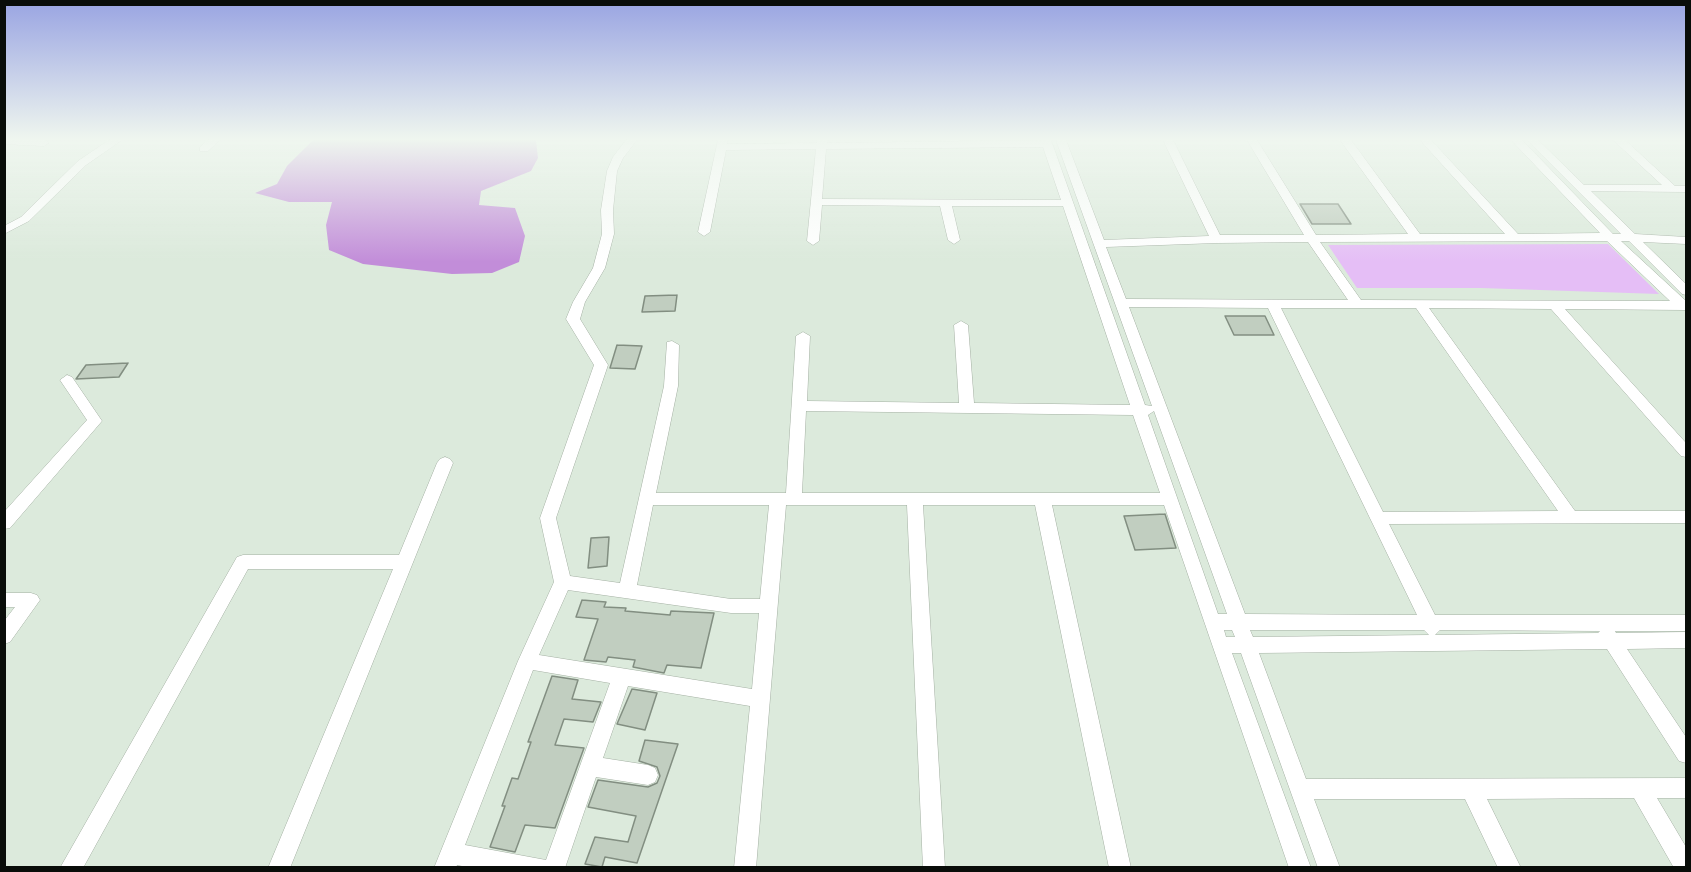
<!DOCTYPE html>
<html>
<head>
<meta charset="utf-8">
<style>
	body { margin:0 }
	#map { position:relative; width:1691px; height:872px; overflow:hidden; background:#dceadc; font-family:"Libre Baskerville",serif }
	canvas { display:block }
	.frame { position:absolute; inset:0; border:6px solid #090d09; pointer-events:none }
</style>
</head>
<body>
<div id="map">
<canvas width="1691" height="872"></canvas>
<div class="frame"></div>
</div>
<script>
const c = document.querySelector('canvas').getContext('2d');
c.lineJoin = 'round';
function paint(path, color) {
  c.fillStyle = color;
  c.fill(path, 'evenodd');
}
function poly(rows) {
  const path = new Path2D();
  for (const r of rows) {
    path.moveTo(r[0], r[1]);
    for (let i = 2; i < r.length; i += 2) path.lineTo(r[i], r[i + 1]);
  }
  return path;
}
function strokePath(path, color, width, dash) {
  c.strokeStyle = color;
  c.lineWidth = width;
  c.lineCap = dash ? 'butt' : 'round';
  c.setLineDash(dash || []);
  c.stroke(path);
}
const green = poly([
	[1608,244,1659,294,1481,288,1357,288,1328,245]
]);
const water = poly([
	[313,140,536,140,538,158,531,171,481,191,479,205,515,208,525,236,519,262,492,273,452,274,363,264,329,250,326,225,332,202,289,202,255,193,277,184,287,166]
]);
const building = poly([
	[1300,204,1338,204,1351,224,1312,224,1300,204],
	[677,295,675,311,642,312,645,296,677,295],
	[1225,316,1265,316,1274,335,1234,335,1225,316],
	[617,345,642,346,635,369,610,368,617,345],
	[128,363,119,377,76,379,86,365,128,363],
	[1165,514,1176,548,1135,550,1124,516,1165,514],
	[609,537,607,566,588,568,591,538,609,537],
	[582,600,606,602,604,607,626,608,625,611,670,615,671,611,714,613,701,668,667,665,664,673,633,667,635,660,608,657,606,662,584,660,598,619,576,617,582,600],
	[552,676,578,680,572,699,601,702,593,722,564,719,555,745,584,748,555,828,525,825,515,852,490,847,505,806,502,806,512,778,518,779,531,742,528,742,552,676],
	[632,689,657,693,645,730,617,724,632,689],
	[645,740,678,744,637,863,605,857,602,867,585,864,595,837,628,842,636,816,588,807,598,780,648,787,657,783,660,776,657,767,639,761,645,740]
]);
const minor = poly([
	[4,140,46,140,49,143,44,146,4,144,4,140],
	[109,140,122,140,86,165,29,221,4,234,4,226,21,217,78,161,109,140],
	[208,140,220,140,208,151,200,151,200,147,208,140],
	[626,140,637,140,623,158,617,171,613,210,614,234,605,268,585,302,580,319,608,365,556,518,570,576,620,583,664,386,667,342,672,341,679,345,678,386,656,493,786,493,796,336,803,332,810,336,807,401,959,403,954,325,961,321,968,325,974,403,1130,405,1063,206,952,206,960,240,954,244,948,240,940,206,822,205,819,241,813,245,807,241,816,149,726,150,710,232,704,236,698,232,718,140,728,140,727,144,817,143,817,140,827,140,827,143,1051,140,1145,405,1152,406,1056,140,1066,140,1104,240,1209,236,1163,140,1173,140,1220,235,1304,235,1247,140,1257,140,1316,235,1408,234,1340,140,1351,140,1420,234,1505,234,1420,140,1431,140,1518,234,1600,233,1511,140,1522,140,1613,234,1621,234,1527,140,1538,140,1584,185,1662,185,1613,140,1625,140,1675,186,1686,186,1686,192,1591,191,1635,234,1686,237,1686,244,1643,242,1686,284,1686,295,1682,294,1629,241,1621,241,1686,301,1686,310,1565,309,1686,443,1686,457,1681,456,1551,309,1429,308,1575,511,1686,511,1686,523,1389,524,1435,615,1686,615,1686,631,1615,631,1616,633,1686,632,1686,648,1627,649,1686,737,1686,763,1679,761,1607,649,1259,653,1306,779,1686,778,1686,798,1657,798,1686,847,1686,868,1674,868,1634,798,1487,799,1521,868,1498,868,1465,799,1314,799,1340,868,1318,868,1241,653,1232,653,1311,868,1289,868,1164,505,1052,505,1131,868,1109,868,1035,505,923,505,945,868,923,868,907,505,786,505,756,868,734,868,750,706,628,686,603,758,648,765,655,768,658,775,655,782,648,785,596,777,565,868,472,868,457,865,456,868,434,868,518,661,554,582,540,518,594,365,566,319,573,302,593,268,602,234,601,210,607,171,613,157,626,140],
	[1043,147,1061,200,822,199,826,149,1043,147],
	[1607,241,1670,301,1361,300,1320,242,1607,241],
	[1308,242,1348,300,1126,299,1106,247,1216,243,1308,242],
	[1129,307,1268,308,1417,615,1245,614,1129,307],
	[1281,308,1416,308,1558,511,1383,512,1281,308],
	[806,411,1133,415,1160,493,802,493,806,411],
	[1154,411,1227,614,1218,614,1148,415,1154,411],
	[653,505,769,505,760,599,731,599,637,585,653,505],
	[568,590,731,613,759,613,752,689,539,655,568,590],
	[1224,630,1232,630,1235,637,1226,637,1224,630],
	[1250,630,1424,630,1429,635,1253,637,1250,630],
	[1440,630,1600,631,1598,633,1435,635,1440,630],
	[533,670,610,683,546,860,465,845,533,670],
	[67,375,72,377,102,421,10,528,4,529,4,512,87,420,60,380,67,375],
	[445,457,450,459,453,463,290,868,268,868,393,569,248,569,83,868,60,868,237,557,243,555,399,555,437,463,440,459,445,457],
	[4,593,31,593,37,595,40,600,10,642,4,644,4,621,15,607,4,607,4,593]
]);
paint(green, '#e5bef6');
paint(water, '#c28dd9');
paint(building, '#c1cec0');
strokePath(building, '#828e81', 1.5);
strokePath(minor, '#a4b0a3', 1);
paint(minor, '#fff');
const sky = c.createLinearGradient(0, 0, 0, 262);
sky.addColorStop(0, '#99a4e2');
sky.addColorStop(0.53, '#eff6ef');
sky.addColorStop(1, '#eff6ef00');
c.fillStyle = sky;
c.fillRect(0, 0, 1691, 262);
</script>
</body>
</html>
